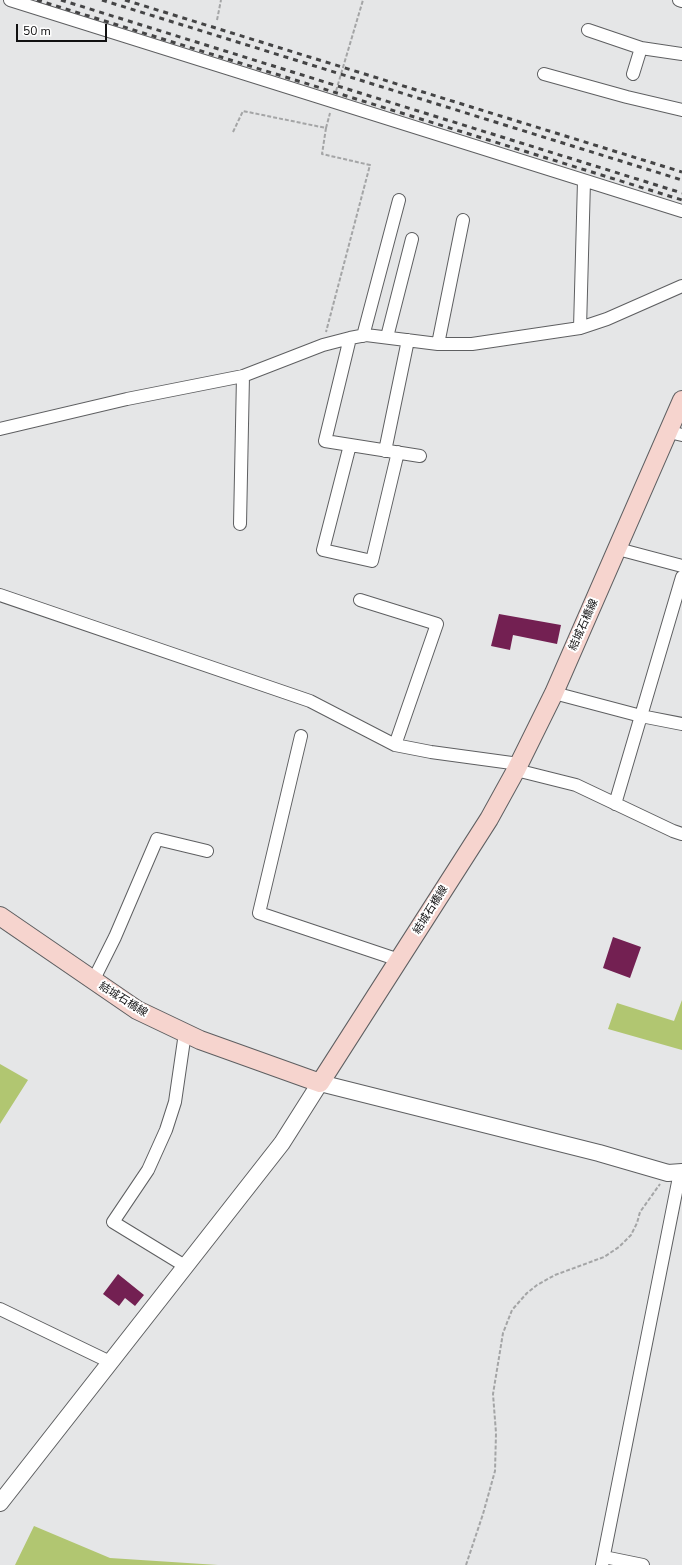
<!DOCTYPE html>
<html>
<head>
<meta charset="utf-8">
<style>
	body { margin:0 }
	#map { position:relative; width:682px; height:1565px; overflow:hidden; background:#e5e6e7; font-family:"Nunito Sans",sans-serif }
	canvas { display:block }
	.scale { position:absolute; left:16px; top:24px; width:91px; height:18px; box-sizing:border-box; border:2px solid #111112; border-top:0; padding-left:5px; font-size:12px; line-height:14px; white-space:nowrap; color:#111112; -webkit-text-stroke:3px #fff; paint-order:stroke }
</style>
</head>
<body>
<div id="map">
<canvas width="682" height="1565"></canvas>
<div class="scale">50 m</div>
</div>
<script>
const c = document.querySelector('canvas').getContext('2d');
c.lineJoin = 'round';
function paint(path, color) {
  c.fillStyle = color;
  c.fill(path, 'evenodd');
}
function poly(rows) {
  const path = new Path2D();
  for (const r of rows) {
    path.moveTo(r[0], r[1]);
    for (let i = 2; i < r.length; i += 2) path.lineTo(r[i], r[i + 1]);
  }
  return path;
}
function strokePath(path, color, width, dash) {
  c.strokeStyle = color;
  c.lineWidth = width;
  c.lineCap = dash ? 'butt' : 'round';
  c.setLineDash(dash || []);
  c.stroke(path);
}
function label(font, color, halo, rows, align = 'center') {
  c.font = font + ' "Nunito Sans","Noto Sans JP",sans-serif';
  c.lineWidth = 4;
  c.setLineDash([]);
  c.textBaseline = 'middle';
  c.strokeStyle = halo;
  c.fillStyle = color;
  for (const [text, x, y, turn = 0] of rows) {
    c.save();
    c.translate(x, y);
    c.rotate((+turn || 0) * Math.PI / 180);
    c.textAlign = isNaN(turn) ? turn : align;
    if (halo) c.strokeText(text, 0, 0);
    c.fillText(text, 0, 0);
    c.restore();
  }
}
const green = poly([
	[682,1000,682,1050,608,1029,617,1003,674,1021],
	[0,1064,28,1080,0,1124],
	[34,1526,110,1558,218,1565,15,1565]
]);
const building = poly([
	[499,614,561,625,557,644,513,635,510,650,491,646],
	[613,937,641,947,630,978,603,968],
	[118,1274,144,1295,135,1306,125,1298,119,1306,103,1294]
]);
const path = poly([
	[217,20,221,0],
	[336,91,363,0],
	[326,128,322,154,370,165,326,332],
	[233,132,243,111,326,128,330,113],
	[466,1565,483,1514,495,1471,496,1433,493,1394,503,1333,512,1310,527,1293,537,1285,555,1275,604,1257,619,1247,631,1235,637,1223,640,1212,660,1184]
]);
const minor = poly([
	[10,0,682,211],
	[679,0,682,1],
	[588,30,641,48,682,54],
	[544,74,627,97,682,110],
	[633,74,641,48],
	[580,328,584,181],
	[363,336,399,200],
	[387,337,412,239],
	[350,338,325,441,420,456],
	[438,344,463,220],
	[0,429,127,399,243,376,323,345,350,338,366,335,438,344,472,344,580,328,607,319,682,286],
	[669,432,682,435],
	[350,445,323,550,372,561,398,452],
	[385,451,408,340],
	[240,524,243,376],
	[618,549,682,566],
	[0,595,310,701,395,745,431,752,519,764],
	[360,600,437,624,395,745],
	[554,693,641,716,682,724],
	[301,736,259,913,399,960],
	[516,770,576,785,673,831,682,834],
	[615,804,682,577],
	[93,981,115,937,157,839,207,851],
	[185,1033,175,1102,166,1130,148,1170,113,1222,185,1266],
	[0,1309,110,1362],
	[604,1557,643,1565],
	[602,1565,680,1172]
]);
const tertiary = poly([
	[0,1503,282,1143,320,1083,599,1153,668,1173,682,1172]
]);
const secondary = poly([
	[0,916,137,1010,200,1040,320,1083,489,819,516,770,554,693,682,400]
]);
const rail = poly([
	[37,0,682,200],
	[61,0,682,193],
	[102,0,682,180],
	[125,0,682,172]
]);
const streetNames = [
	["結城石橋線",584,625,-66],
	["結城石橋線",431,910,-58],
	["結城石橋線",123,1000,32]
];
paint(green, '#b1c671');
paint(building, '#732052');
strokePath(minor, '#5e5f61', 14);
strokePath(tertiary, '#5e5f61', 18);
strokePath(secondary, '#5e5f61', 20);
strokePath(path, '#a4a5a6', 2, [4, 2]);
strokePath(minor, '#fff', 12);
strokePath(tertiary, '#fff', 16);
strokePath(secondary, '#f6d4ce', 18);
strokePath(rail, '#444445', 3, [5, 5]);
label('11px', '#111112', '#fff', streetNames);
</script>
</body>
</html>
